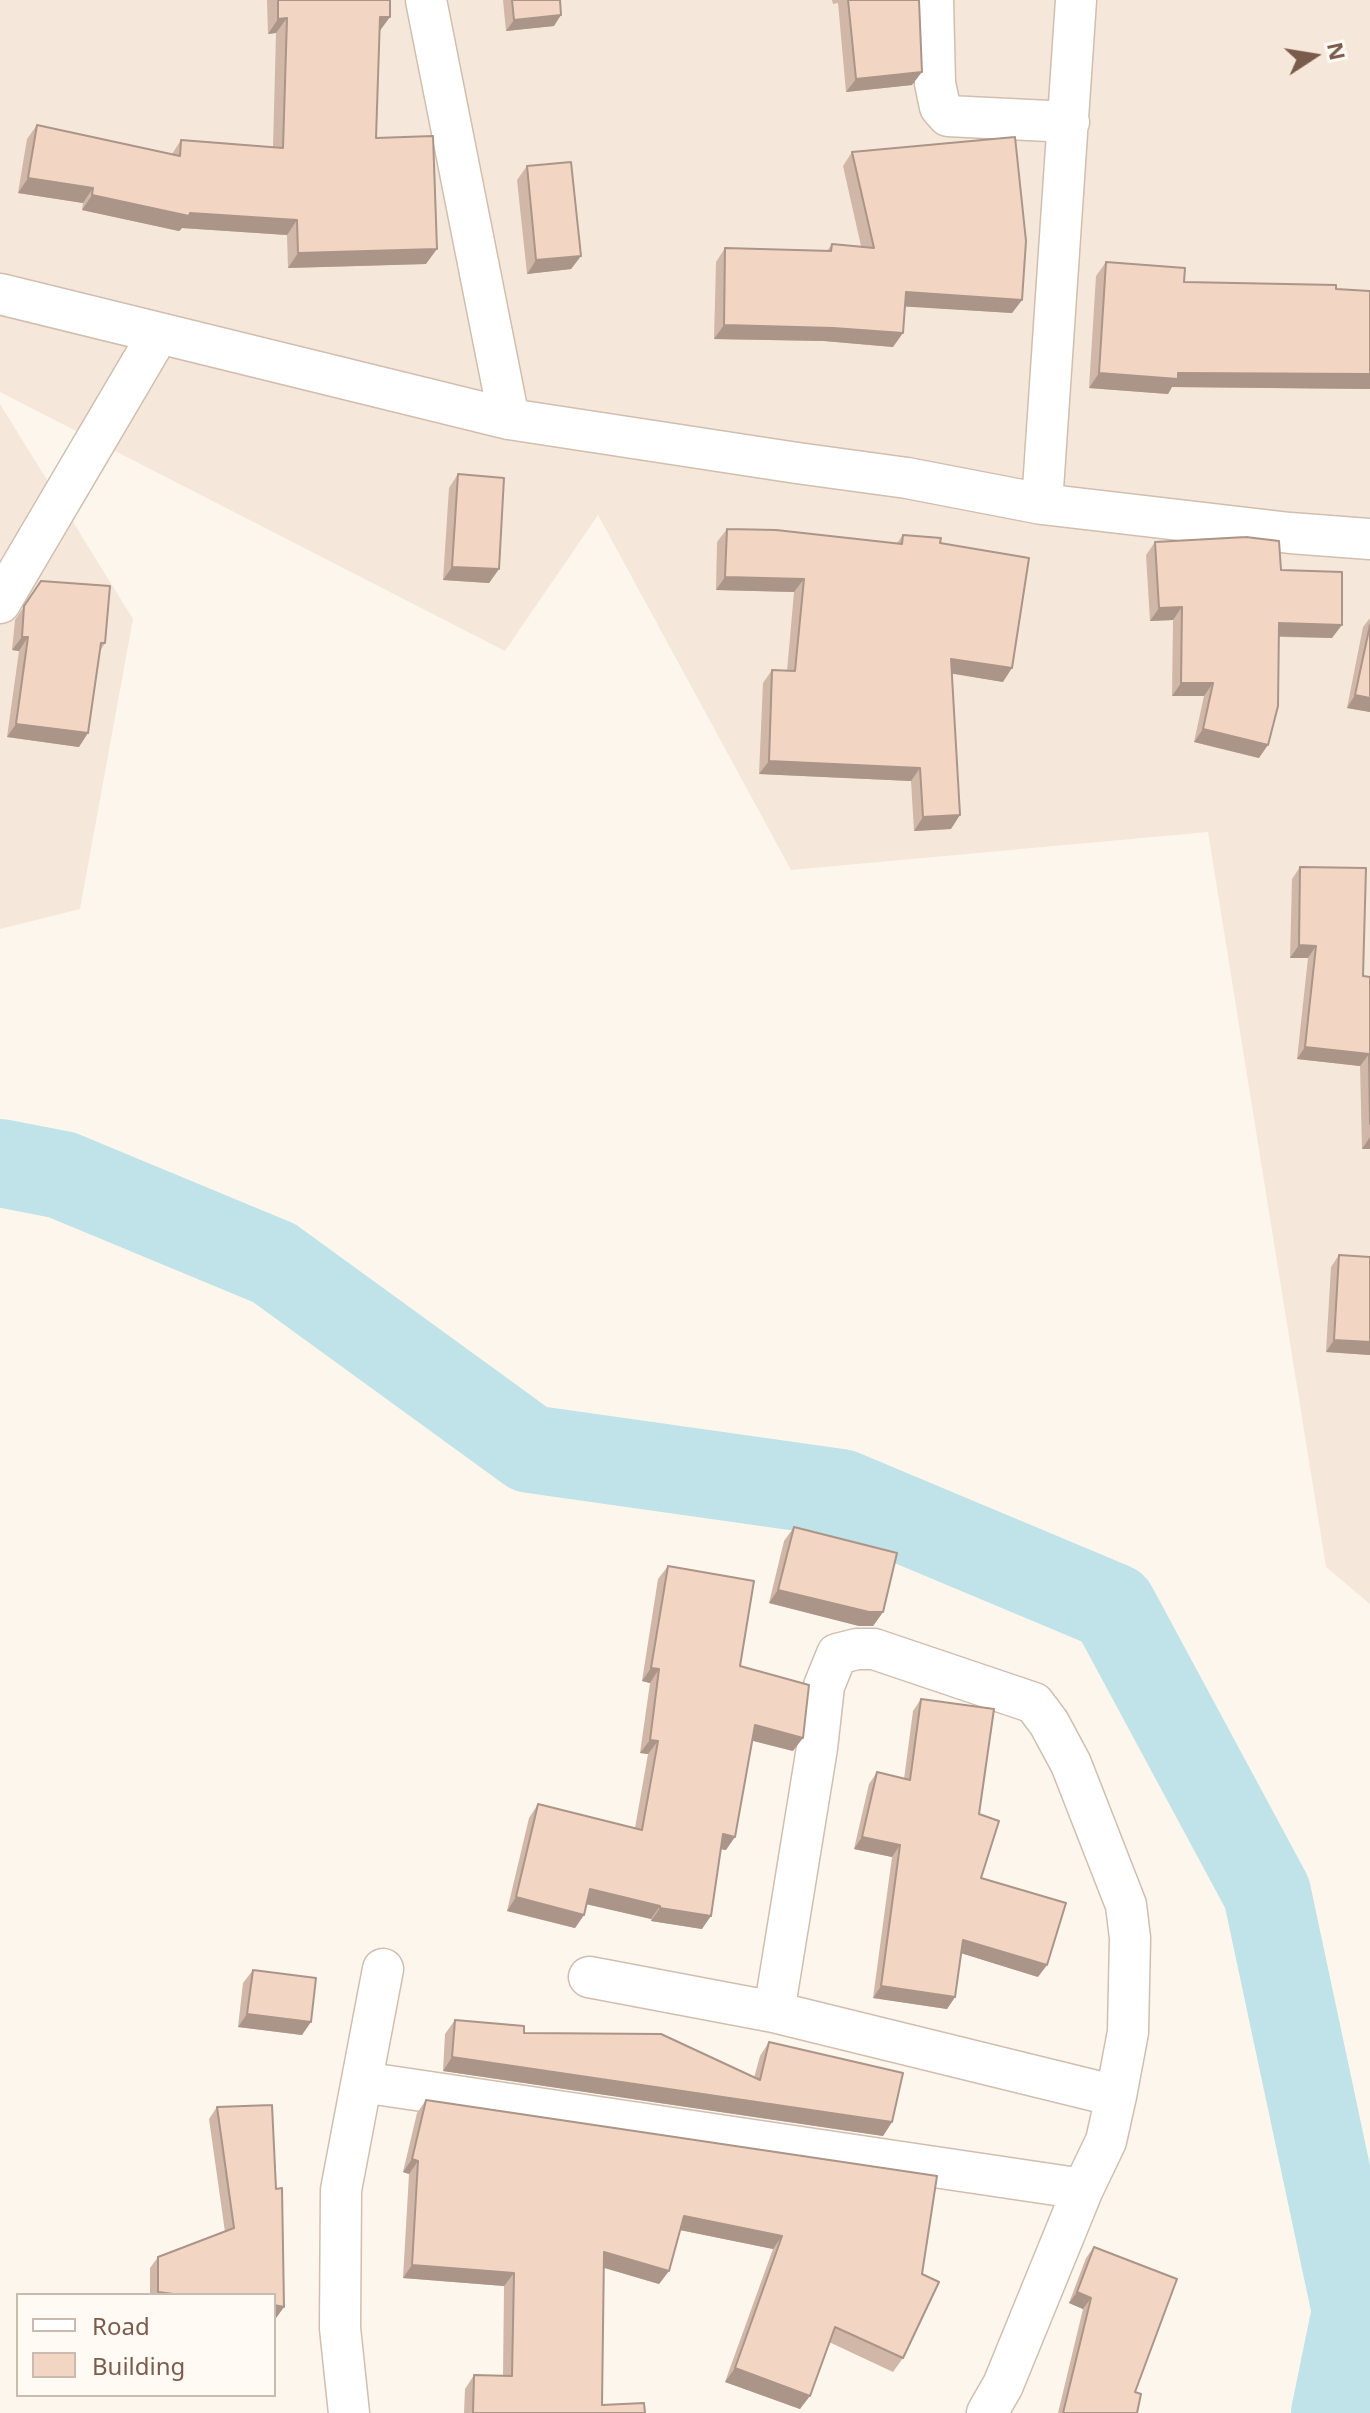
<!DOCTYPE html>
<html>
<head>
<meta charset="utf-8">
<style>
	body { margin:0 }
	#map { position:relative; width:1370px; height:2413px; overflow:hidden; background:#fdf6ec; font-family:"Noto Sans",sans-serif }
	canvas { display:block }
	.legend { position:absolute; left:16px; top:2293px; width:260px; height:104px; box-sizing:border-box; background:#fffaf3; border:2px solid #cabbb1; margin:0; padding:10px 14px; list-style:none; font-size:24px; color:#7a5c4d }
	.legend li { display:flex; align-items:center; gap:16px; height:40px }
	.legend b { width:40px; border:2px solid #cabbb1 }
	.north { position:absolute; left:1274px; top:16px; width:80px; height:80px; -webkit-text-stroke:6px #fffaf3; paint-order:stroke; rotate:78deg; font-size:22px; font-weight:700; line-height:32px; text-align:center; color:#7a5c4d }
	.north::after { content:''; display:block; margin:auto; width:28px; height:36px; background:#7a5c4d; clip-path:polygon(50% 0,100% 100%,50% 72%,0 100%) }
</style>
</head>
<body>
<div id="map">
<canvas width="1370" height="2413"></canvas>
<ul class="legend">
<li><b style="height:10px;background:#fff"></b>Road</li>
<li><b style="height:22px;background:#f3d5c3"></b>Building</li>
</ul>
<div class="north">N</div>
</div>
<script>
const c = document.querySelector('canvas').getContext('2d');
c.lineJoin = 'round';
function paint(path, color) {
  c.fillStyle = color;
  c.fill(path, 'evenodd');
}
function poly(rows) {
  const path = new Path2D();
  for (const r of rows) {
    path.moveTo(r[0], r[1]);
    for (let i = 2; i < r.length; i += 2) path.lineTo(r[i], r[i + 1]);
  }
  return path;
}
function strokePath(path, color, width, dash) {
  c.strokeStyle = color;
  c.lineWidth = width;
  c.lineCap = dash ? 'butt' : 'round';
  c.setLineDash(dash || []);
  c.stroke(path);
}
const residential = poly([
	[0,0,1370,0,1370,1604,1326,1567,1208,832,791,870,598,515,505,651,0,392],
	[0,404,133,619,80,909,0,929]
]);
const river = poly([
	[0,1163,62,1175,274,1263,530,1449,841,1493,1113,1607,1267,1893,1356,2311,1335,2413]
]);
const minor = poly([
	[426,0,509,419],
	[933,0,935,83,940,107,948,116,1069,122],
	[0,294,509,419,797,463,907,478,1042,504,1290,533,1370,539],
	[1042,504,1076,0],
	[0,603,159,333],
	[589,1977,774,2012,1116,2096,1106,2141,1083,2189,1003,2385,987,2413],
	[774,2012,817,1748,824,1686,837,1654,857,1649,874,1649,1034,1703,1049,1723,1071,1764,1126,1905,1130,1938,1128,2032,1116,2096],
	[362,2082,1083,2189],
	[349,2413,340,2328,341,2190,383,1969]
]);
const wall = poly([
	[267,0,390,0,379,32,376,138,426,264,288,268,287,235,182,228,179,231,82,210,83,203,18,193,27,139,37,125,172,154,181,140,273,147,276,33,268,34],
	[503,0,560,0,554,26,506,31],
	[832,0,919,0,912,85,846,92,838,3,833,4],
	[852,152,1022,300,1012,313,905,306,893,347,824,341,714,339,716,262,725,248,827,251,832,244,861,246,843,166],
	[527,166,581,256,571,269,527,274,517,180],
	[1106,262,1184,282,1370,291,1370,389,1172,387,1168,394,1089,388,1096,276],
	[458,474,499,569,489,583,443,580,449,488],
	[727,529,897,543,903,535,940,543,1003,682,952,673,951,829,914,831,911,781,759,774,763,683,772,670,787,671,794,592,716,590,717,542],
	[1155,542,1281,570,1332,638,1279,637,1259,758,1194,742,1204,696,1172,696,1173,620,1150,621,1146,555],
	[41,581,105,643,100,651,79,747,7,737,19,651,12,650,15,620],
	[1370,618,1370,712,1347,708,1363,627],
	[1300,867,1363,976,1370,977,1370,1149,1362,1149,1360,1066,1297,1059,1308,958,1290,958,1292,879],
	[1339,1255,1370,1257,1370,1355,1326,1352,1331,1267],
	[794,1527,883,1612,873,1626,859,1626,769,1603,784,1541],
	[668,1566,740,1666,793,1751,752,1740,726,1850,721,1849,702,1929,651,1921,651,1919,587,1904,584,1915,575,1928,507,1911,529,1818,538,1804,635,1828,648,1754,640,1753,650,1683,642,1681,658,1579],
	[921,1699,979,1814,981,1878,1038,1977,961,1953,955,1997,947,2009,873,1998,892,1857,854,1849,869,1784,877,1772,904,1779,913,1711],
	[253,1970,302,2035,238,2027,243,1983],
	[455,2020,754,2078,760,2056,769,2042,892,2122,883,2136,443,2071,445,2034],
	[426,2100,937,2176,903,2358,893,2372,829,2342,800,2409,725,2382,773,2249,680,2230,669,2271,659,2284,604,2268,602,2405,645,2413,464,2413,465,2389,474,2375,503,2376,504,2286,403,2278,409,2174,403,2172,417,2113],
	[217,2107,276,2189,284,2307,276,2318,274,2295,150,2295,150,2268,158,2257,225,2232,209,2119],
	[1094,2247,1135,2392,1137,2413,1058,2413,1083,2309,1069,2303,1086,2258]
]);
const shadedWall = poly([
	[561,15,554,26,506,31,514,20],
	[380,17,390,17,379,32],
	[287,18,276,33,268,34,278,19],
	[922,72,912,85,846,92,856,79],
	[28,178,93,188,83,203,18,193],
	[92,195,297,220,287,235,182,228,179,231,82,210],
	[437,249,426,264,288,268,298,253],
	[581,256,571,269,527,274,536,260],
	[906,292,1022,300,1012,313,896,306],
	[724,325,833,328,903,333,893,347,824,341,714,339],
	[1099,373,1178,373,1370,374,1370,389,1172,387,1168,394,1089,388],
	[452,567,499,569,489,583,443,580],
	[725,577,804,579,794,592,716,590],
	[1182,607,1173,620,1150,621,1159,608],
	[1279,623,1342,625,1332,638,1270,636],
	[22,637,28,637,19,651,12,650],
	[951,659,1012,668,1003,682,942,672],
	[1181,683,1213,683,1204,696,1172,696],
	[1355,695,1370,698,1370,712,1347,708],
	[16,724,88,733,79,747,7,737],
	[1203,729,1268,745,1259,758,1194,742],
	[769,761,920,768,911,781,759,774],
	[960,815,951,829,914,831,923,817],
	[1299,945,1316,946,1308,958,1290,958],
	[1305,1047,1369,1054,1360,1066,1297,1059],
	[1370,1137,1370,1149,1362,1149],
	[1334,1340,1370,1342,1370,1355,1326,1352],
	[778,1590,883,1612,873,1626,859,1626,769,1603],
	[651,1668,659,1669,650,1683,642,1681],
	[755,1725,803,1738,793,1751,745,1739],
	[650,1740,658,1741,648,1754,640,1753],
	[723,1834,735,1837,726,1850,714,1848],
	[862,1837,900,1845,892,1857,854,1849],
	[590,1889,660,1906,651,1919,581,1903],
	[516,1897,584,1915,575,1928,507,1911],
	[660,1908,711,1916,702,1929,651,1921],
	[963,1940,1047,1965,1038,1977,954,1951],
	[881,1986,955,1997,947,2009,873,1998],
	[247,2014,311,2022,302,2035,238,2027],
	[452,2057,892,2122,883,2136,443,2071],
	[412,2159,418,2161,409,2174,403,2172],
	[684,2216,782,2236,773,2249,675,2229],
	[604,2252,669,2271,659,2284,595,2265],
	[412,2265,514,2273,504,2286,403,2278],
	[1077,2292,1091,2298,1083,2309,1069,2303],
	[274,2305,284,2307,276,2318,274,2318],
	[735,2368,810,2396,800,2409,725,2382]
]);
const building = poly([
	[278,0,390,0,390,17,380,17,376,138,433,136,437,249,298,253,297,220,190,213,189,216,92,195,93,188,28,178,37,125,180,156,181,140,283,148,287,18,278,19,278,0],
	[512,0,560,0,561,15,514,20,512,0],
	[848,0,919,0,922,72,856,79,848,0],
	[1015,137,1026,241,1022,300,906,292,903,333,833,328,724,325,725,248,831,251,832,244,874,248,852,152,1015,137],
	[571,162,581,256,536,260,527,166,571,162],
	[1106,262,1185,268,1184,282,1336,285,1336,289,1370,291,1370,374,1178,373,1178,379,1099,373,1106,262],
	[458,474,504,478,499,569,452,567,458,474],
	[727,529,776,530,902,544,903,535,941,538,940,543,1029,558,1012,668,951,659,960,815,923,817,920,768,769,761,772,670,795,671,804,579,725,577,727,529],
	[1246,537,1279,541,1281,570,1342,572,1342,625,1279,623,1278,706,1268,745,1203,729,1213,683,1181,683,1182,607,1159,608,1155,542,1246,537],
	[41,581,110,586,105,643,101,643,88,733,16,724,28,637,22,637,24,606,41,581],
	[1370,625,1370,698,1355,695,1370,625],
	[1300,867,1366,868,1363,976,1370,977,1370,1124,1369,1054,1305,1047,1316,946,1299,945,1300,867],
	[1339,1255,1370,1257,1370,1342,1334,1340,1339,1255],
	[794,1527,897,1553,883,1612,869,1612,778,1590,794,1527],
	[668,1566,754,1581,740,1666,809,1685,803,1738,755,1725,735,1837,723,1834,711,1916,660,1908,660,1906,590,1889,584,1915,516,1897,538,1804,642,1830,658,1741,650,1740,659,1669,651,1668,668,1566],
	[921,1699,994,1709,979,1814,999,1821,981,1878,1066,1903,1047,1965,963,1940,955,1997,881,1986,900,1845,862,1837,877,1772,910,1780,921,1699],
	[253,1970,316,1978,311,2022,247,2014,253,1970],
	[455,2020,524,2026,524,2033,661,2034,760,2080,769,2042,903,2073,892,2122,452,2057,455,2020],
	[426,2100,937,2176,922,2274,939,2282,903,2358,835,2327,810,2396,735,2368,782,2236,684,2216,669,2271,604,2252,602,2405,644,2403,645,2413,473,2413,474,2375,512,2376,514,2273,412,2265,418,2161,412,2159,426,2100],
	[272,2105,276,2189,282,2188,284,2307,274,2305,274,2295,181,2295,158,2292,158,2257,234,2228,217,2107,272,2105],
	[1094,2247,1177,2279,1135,2392,1141,2394,1137,2413,1063,2413,1091,2298,1077,2292,1094,2247]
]);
paint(residential, '#f5e8da');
strokePath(river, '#bfe3e8', 88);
strokePath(minor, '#d1beb0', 43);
strokePath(minor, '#fff', 40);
paint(wall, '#d1b7a8');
paint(shadedWall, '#aa9588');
paint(building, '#f3d5c3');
strokePath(building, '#aa9588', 2);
</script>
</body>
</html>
